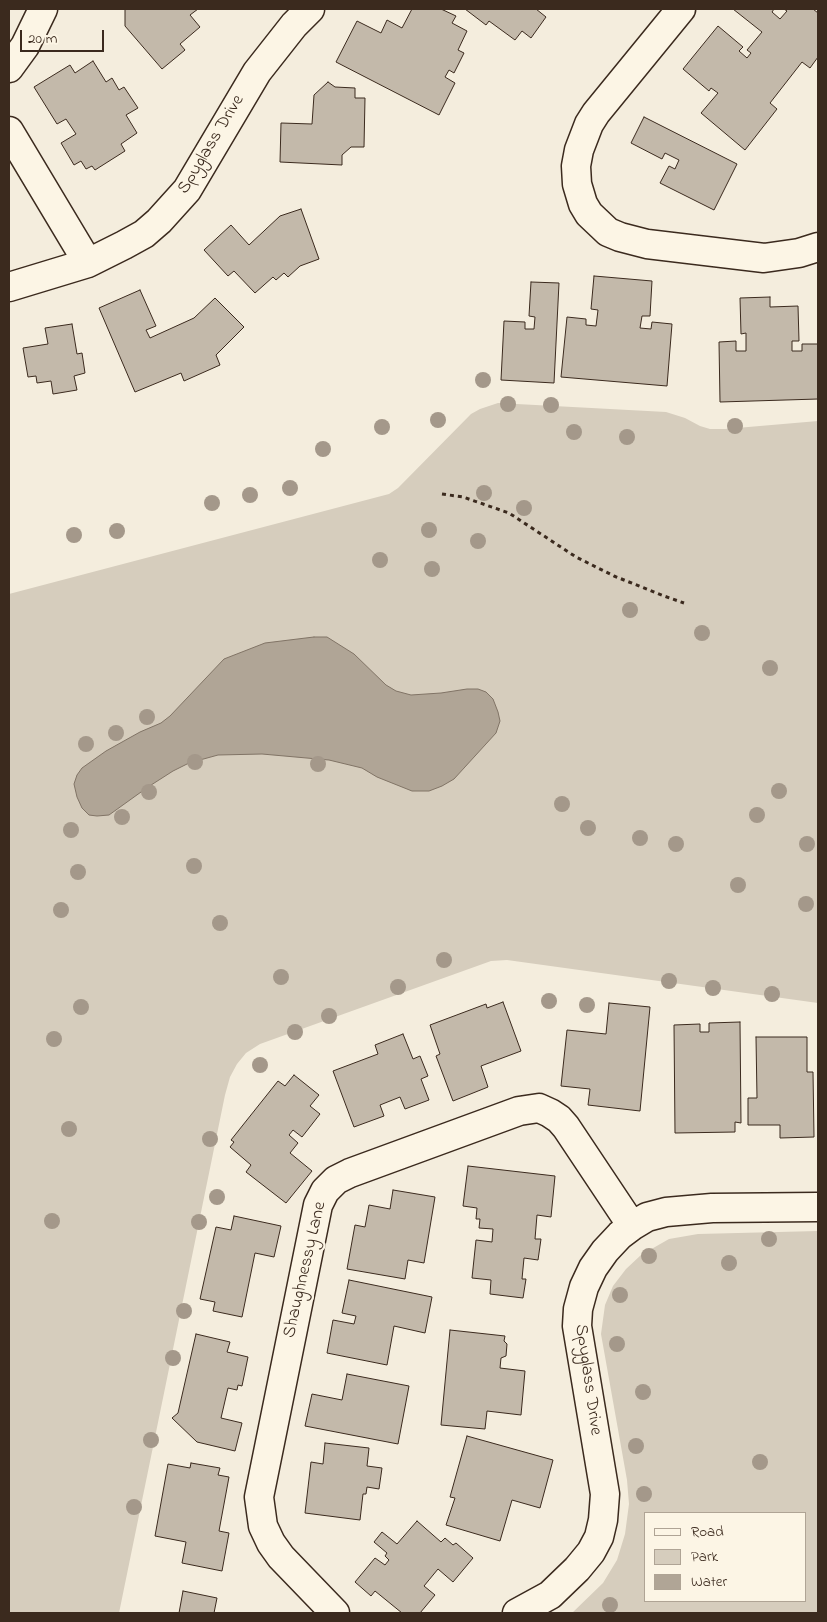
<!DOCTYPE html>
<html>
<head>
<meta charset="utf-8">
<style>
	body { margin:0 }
	#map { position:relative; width:827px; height:1622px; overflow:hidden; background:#f4eddd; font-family:"Indie Flower",sans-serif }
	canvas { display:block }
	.frame { position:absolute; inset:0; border:10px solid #3b2a1e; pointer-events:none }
	.legend { position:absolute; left:644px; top:1512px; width:162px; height:90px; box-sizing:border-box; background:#fcf5e5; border:1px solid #afa495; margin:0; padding:6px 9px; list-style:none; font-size:15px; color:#3b2a1e }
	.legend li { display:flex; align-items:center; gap:10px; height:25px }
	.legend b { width:25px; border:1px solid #afa495 }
	.scale { position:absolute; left:20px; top:30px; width:84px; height:22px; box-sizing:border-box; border:2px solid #3b2a1e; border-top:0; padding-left:6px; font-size:15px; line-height:18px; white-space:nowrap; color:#3b2a1e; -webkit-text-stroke:4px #fcf5e5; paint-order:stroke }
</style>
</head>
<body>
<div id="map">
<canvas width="827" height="1622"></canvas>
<div class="frame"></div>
<ul class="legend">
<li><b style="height:6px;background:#fcf5e5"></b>Road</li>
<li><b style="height:14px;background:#d6cdbd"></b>Park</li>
<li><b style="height:14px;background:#b0a596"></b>Water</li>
</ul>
<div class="scale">20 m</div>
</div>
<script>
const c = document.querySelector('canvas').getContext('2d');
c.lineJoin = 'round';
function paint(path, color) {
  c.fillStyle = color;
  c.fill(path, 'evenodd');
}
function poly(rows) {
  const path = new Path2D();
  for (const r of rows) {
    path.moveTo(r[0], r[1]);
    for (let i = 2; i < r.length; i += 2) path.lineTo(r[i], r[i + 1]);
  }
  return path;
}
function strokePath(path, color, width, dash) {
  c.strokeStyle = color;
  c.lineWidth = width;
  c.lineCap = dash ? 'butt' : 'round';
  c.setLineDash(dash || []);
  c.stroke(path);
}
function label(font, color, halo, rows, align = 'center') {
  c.font = font + ' "Indie Flower",sans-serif';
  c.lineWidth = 4.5;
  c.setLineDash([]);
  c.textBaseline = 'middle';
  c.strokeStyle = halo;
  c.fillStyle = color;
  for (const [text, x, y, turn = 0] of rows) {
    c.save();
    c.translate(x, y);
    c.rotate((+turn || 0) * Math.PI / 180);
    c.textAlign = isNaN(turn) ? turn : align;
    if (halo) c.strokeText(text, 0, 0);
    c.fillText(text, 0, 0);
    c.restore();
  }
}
const green = poly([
	[498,403,666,412,685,418,700,426,710,429,725,429,818,421,818,1003,507,960,491,961,260,1044,246,1053,237,1064,230,1077,225,1095,119,1613,9,1613,9,594,389,494,398,488,471,414,480,409],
	[818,1231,818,1613,572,1613,603,1583,617,1560,625,1534,629,1504,627,1480,601,1334,605,1305,613,1286,626,1269,641,1255,669,1239,698,1234],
	[646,1513,806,1513,806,1601,646,1601]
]);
const water = poly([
	[314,637,327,637,354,654,386,685,396,691,411,695,441,693,467,689,478,689,486,692,493,699,498,712,500,721,496,733,454,779,442,786,429,791,412,791,377,777,362,768,329,760,262,754,218,755,189,763,173,771,148,787,109,815,97,816,89,815,82,808,77,797,74,784,77,775,82,768,106,751,140,732,161,723,170,716,224,659,265,643,314,637]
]);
const building = poly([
	[125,9,198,9,190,15,200,27,180,44,185,50,162,69,125,26,125,9],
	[412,9,441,9,456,16,452,23,467,31,458,50,464,53,454,73,449,70,445,77,455,83,439,115,336,62,357,21,381,33,387,20,402,28,412,9],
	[465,9,536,9,546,17,531,38,522,31,515,40,489,21,486,25,465,9],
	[733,9,774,9,772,12,780,19,787,11,784,9,813,9,818,13,818,57,810,68,802,62,770,103,777,109,745,150,701,113,718,93,711,88,709,91,683,69,718,26,743,47,739,51,747,58,751,53,747,50,762,32,733,9],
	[93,61,106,82,112,78,119,90,124,87,138,108,126,115,137,133,121,144,125,151,95,170,92,166,86,169,81,161,74,165,61,143,76,134,66,119,57,124,34,87,70,65,75,73,93,61],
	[328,82,335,87,355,88,355,98,365,98,364,147,351,147,342,155,342,165,280,162,281,123,312,124,314,95,328,82],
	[644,117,737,164,714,210,660,183,669,166,675,169,679,160,665,153,662,159,631,143,644,117],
	[301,209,319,259,300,266,288,277,284,273,276,280,273,277,255,293,234,271,228,276,204,250,231,225,249,245,280,216,301,209],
	[594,276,652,281,650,316,642,316,640,328,651,329,652,322,672,324,667,386,561,377,567,317,586,319,586,325,596,326,598,310,591,309,594,276],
	[531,282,559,283,554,383,501,380,504,321,525,322,525,329,534,329,535,317,529,316,531,282],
	[140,290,156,326,146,330,150,338,194,318,215,298,244,327,216,355,220,365,184,381,181,373,135,392,99,308,140,290],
	[770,297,770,307,798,306,799,341,792,341,792,351,802,351,802,344,818,344,818,399,720,402,719,342,736,341,736,351,746,351,746,333,741,334,740,298,770,297],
	[72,324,77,354,82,353,85,373,74,376,77,390,53,394,51,381,37,383,36,376,28,377,23,348,48,344,45,328,72,324],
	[503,1002,521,1051,481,1066,488,1087,453,1101,436,1056,440,1054,430,1025,486,1004,487,1008,503,1002],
	[609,1003,650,1007,640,1111,588,1105,590,1089,561,1086,567,1030,606,1034,609,1003],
	[740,1022,741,1123,735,1122,735,1132,675,1133,674,1025,700,1024,700,1032,709,1032,709,1023,740,1022],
	[403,1034,413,1059,420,1056,428,1076,421,1079,429,1100,405,1109,400,1097,380,1105,384,1116,354,1127,333,1071,378,1054,375,1045,403,1034],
	[756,1037,807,1037,807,1072,813,1072,814,1137,780,1138,780,1125,748,1125,748,1098,757,1098,756,1037],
	[294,1075,319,1095,310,1106,320,1114,302,1137,293,1130,289,1135,298,1143,290,1153,312,1171,286,1203,246,1172,251,1165,230,1147,234,1142,231,1140,278,1081,285,1086,294,1075],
	[468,1166,555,1176,551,1217,537,1215,535,1239,541,1239,538,1260,524,1258,522,1279,526,1279,523,1298,490,1294,491,1280,472,1278,476,1240,492,1242,493,1229,479,1228,480,1219,476,1219,477,1208,463,1206,468,1166],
	[393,1190,435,1197,424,1263,408,1260,405,1279,347,1269,355,1225,365,1227,369,1205,390,1209,393,1190],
	[234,1216,281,1226,274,1257,255,1253,242,1317,213,1311,215,1302,200,1299,216,1227,231,1230,234,1216],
	[349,1280,432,1297,425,1333,394,1326,387,1365,327,1353,333,1320,354,1324,356,1316,342,1313,349,1280],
	[450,1330,505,1336,504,1341,507,1344,506,1356,501,1358,500,1368,525,1371,521,1415,487,1411,485,1429,441,1425,450,1330],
	[196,1334,230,1342,227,1352,248,1357,242,1386,238,1385,237,1390,228,1388,221,1418,242,1423,235,1451,197,1442,172,1418,178,1413,196,1334],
	[347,1374,409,1386,398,1444,305,1426,312,1394,342,1400,347,1374],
	[467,1436,553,1460,540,1508,512,1500,500,1541,446,1525,455,1498,450,1497,467,1436],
	[325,1443,369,1448,367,1466,382,1468,379,1489,367,1487,366,1494,363,1494,360,1520,305,1513,311,1462,323,1464,325,1443],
	[191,1463,220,1468,218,1475,229,1477,219,1531,229,1533,222,1571,182,1563,186,1542,155,1536,168,1464,190,1468,191,1463],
	[417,1521,441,1542,445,1538,453,1545,456,1543,473,1558,453,1582,438,1569,424,1586,435,1595,420,1613,402,1613,375,1591,371,1596,355,1582,375,1558,385,1565,389,1560,385,1556,387,1553,374,1542,382,1532,397,1544,417,1521],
	[183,1591,217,1598,214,1613,179,1613,183,1591]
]);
const path = poly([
	[442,494,463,497,509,513,576,557,614,576,664,596,684,603]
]);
const minor = poly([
	[681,9,596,113,589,124,579,150,576,166,577,184,583,204,589,214,608,232,620,237,647,244,764,258,799,253,818,247],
	[9,68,25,46,43,9],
	[9,131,88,263],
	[9,287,88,263,124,245,144,234,159,221,187,190,257,72,294,25,310,9],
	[335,1613,281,1557,271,1543,263,1526,259,1497,318,1205,325,1191,336,1180,350,1173,519,1111,539,1108,550,1113,559,1119,566,1127,632,1226],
	[517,1613,550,1595,577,1569,591,1552,599,1537,603,1520,605,1494,577,1326,578,1309,584,1287,593,1268,605,1251,620,1235,632,1226,647,1217,666,1212,712,1208,818,1207]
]);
const trees = [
	[483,380],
	[508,404],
	[551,405],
	[438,420],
	[735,426],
	[382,427],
	[574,432],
	[627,437],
	[323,449],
	[290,488],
	[484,493],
	[250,495],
	[212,503],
	[524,508],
	[429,530],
	[117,531],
	[74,535],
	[478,541],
	[380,560],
	[432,569],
	[630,610],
	[702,633],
	[770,668],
	[147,717],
	[116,733],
	[86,744],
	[195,762],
	[318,764],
	[779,791],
	[149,792],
	[562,804],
	[757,815],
	[122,817],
	[588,828],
	[71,830],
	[640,838],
	[676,844],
	[807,844],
	[194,866],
	[78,872],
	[738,885],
	[806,904],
	[61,910],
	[220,923],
	[444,960],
	[281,977],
	[669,981],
	[398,987],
	[713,988],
	[772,994],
	[549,1001],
	[587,1005],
	[81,1007],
	[329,1016],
	[295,1032],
	[54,1039],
	[260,1065],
	[69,1129],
	[210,1139],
	[217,1197],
	[52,1221],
	[199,1222],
	[769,1239],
	[649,1256],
	[729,1263],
	[620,1295],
	[184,1311],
	[617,1344],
	[173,1358],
	[643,1392],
	[151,1440],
	[636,1446],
	[760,1462],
	[644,1494],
	[134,1507],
	[610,1605]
];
const streetNames = [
	["Spyglass Drive",212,145,-59],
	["Shaughnessy Lane",306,1270,-77],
	["Spyglass Drive",587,1380,82]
];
paint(green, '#d6cdbd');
paint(water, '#b0a596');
strokePath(water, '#817466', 1);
paint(building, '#c3b9aa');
strokePath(building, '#3b2a1e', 1);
strokePath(minor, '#3b2a1e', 31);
strokePath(path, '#3b2a1e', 3, [4, 4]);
strokePath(minor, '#fcf5e5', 28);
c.fillStyle = '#a4988a';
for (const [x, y] of trees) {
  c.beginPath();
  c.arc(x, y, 8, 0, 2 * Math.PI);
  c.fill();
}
label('18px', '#3b2a1e', '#fcf5e5', streetNames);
</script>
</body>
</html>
